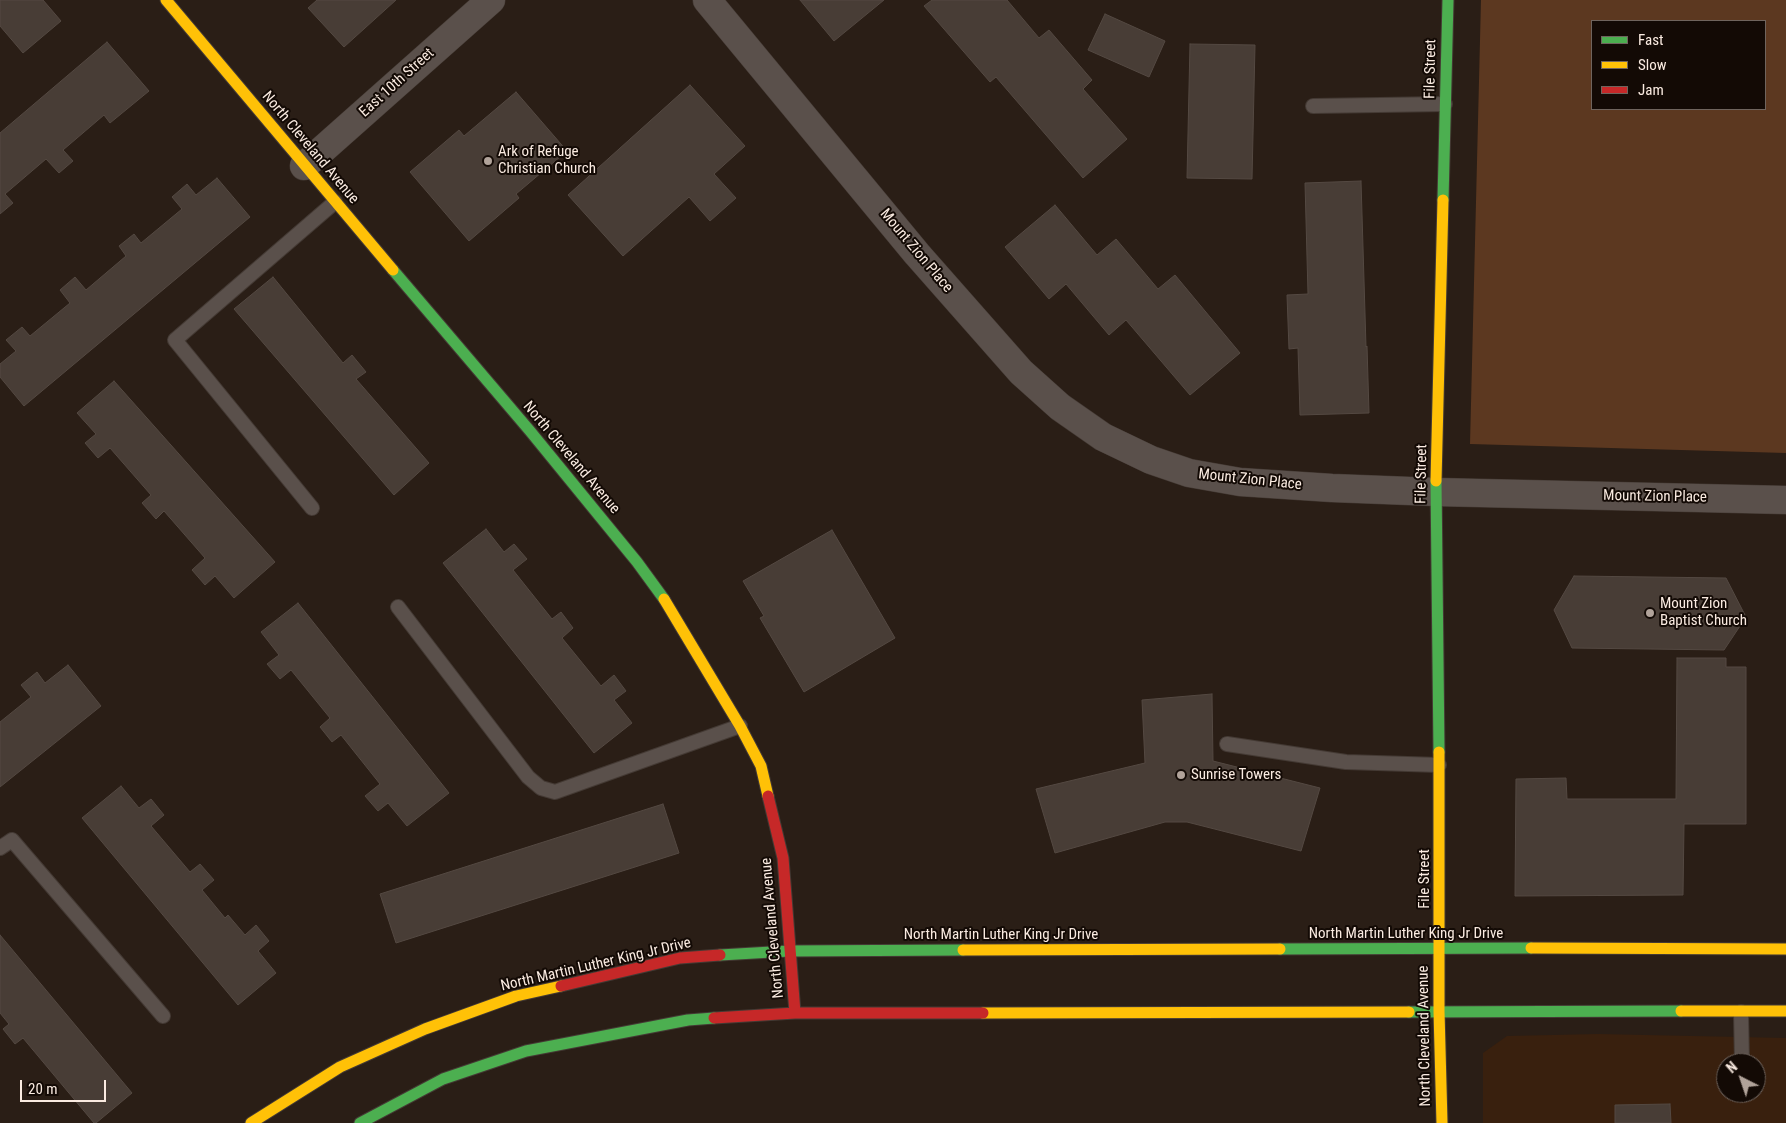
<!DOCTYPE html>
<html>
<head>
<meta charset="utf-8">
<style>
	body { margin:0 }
	#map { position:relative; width:1786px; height:1123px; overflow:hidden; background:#2a1e16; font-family:"Roboto Condensed",sans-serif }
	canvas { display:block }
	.legend { position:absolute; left:1591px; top:20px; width:175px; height:90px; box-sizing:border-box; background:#130a05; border:1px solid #6f645d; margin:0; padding:6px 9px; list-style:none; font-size:15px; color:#faebe1 }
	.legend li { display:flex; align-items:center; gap:10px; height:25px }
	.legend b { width:25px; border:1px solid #6f645d }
	.north { position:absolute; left:1716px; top:1053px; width:50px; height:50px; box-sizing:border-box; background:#130a05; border:1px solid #6f645d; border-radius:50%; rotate:319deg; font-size:14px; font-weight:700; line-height:20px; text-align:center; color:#faebe1 }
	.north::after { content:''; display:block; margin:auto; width:18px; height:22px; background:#b1a39a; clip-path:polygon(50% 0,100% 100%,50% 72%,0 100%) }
	.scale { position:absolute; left:20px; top:1080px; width:86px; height:22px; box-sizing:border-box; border:2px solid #faebe1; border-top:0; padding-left:6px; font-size:15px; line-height:18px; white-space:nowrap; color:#faebe1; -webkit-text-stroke:4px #130a05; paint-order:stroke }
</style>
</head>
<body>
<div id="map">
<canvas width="1786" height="1123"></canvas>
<ul class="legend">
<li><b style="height:6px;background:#4caf50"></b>Fast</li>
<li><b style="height:6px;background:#ffc107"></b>Slow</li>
<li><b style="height:6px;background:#c62828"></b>Jam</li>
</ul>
<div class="north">N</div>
<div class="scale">20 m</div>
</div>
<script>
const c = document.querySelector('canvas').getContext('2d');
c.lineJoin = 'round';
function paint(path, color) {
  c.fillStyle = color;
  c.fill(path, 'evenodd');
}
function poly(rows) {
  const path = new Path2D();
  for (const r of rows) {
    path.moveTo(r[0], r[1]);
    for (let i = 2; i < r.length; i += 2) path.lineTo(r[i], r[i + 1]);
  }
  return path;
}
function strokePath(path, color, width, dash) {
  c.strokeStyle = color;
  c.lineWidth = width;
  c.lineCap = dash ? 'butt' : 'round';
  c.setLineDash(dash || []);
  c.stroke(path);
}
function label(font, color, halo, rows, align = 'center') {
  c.font = font + ' "Roboto Condensed",sans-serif';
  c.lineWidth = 4;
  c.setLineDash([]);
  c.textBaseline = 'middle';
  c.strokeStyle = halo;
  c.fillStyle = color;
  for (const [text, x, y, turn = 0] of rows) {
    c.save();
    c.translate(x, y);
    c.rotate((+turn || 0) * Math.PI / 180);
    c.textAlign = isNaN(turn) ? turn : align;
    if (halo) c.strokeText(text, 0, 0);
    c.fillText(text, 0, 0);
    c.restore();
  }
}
const built = poly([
	[1598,1034,1786,1038,1786,1123,1483,1123,1483,1053,1507,1036],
	[1726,1063,1756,1063,1756,1093,1726,1093]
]);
const green = poly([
	[1481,0,1786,0,1786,453,1470,444],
	[1592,21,1765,21,1765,109,1592,109]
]);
const building = poly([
	[0,0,43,0,61,21,23,53,0,26,0,0],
	[317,0,396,0,344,47,308,8,317,0],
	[800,0,884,0,834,41,800,0],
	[932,0,1007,0,1039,38,1049,30,1092,80,1083,89,1127,139,1083,178,996,77,990,82,924,6,932,0],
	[1105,14,1165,41,1149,77,1088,50,1105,14],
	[107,42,149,91,110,123,104,115,63,150,73,161,59,173,46,159,5,194,13,203,0,214,0,133,107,42],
	[1190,44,1255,45,1252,179,1187,178,1190,44],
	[690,85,745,146,714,174,736,198,710,221,689,197,623,256,568,195,690,85],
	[516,92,567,151,516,194,519,198,469,241,410,172,459,130,464,136,516,92],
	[217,178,250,217,24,406,0,377,0,364,16,351,6,340,22,327,30,336,70,303,60,290,75,277,86,290,126,256,119,246,134,234,141,243,182,209,172,197,187,184,196,195,217,178],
	[1361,181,1366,347,1367,346,1369,413,1300,415,1298,348,1289,349,1287,295,1308,294,1305,183,1361,181],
	[1055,205,1097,255,1116,239,1158,289,1175,275,1240,353,1190,395,1126,320,1109,335,1066,284,1049,299,1005,247,1055,205],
	[273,277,343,363,352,355,366,372,356,379,429,463,394,495,234,309,273,277],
	[114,381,275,562,234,598,215,576,205,585,192,570,205,558,164,511,156,519,142,503,151,495,110,448,98,458,85,443,96,434,77,413,114,381],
	[486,529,504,552,514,544,527,559,513,570,552,619,561,612,573,628,562,638,601,686,614,675,626,691,614,700,632,723,594,753,443,563,486,529],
	[832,530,895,638,804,692,760,618,764,616,743,581,832,530],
	[1574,576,1726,578,1746,617,1724,650,1572,648,1554,610,1574,576],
	[298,603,449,793,407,826,388,803,378,811,365,796,380,784,341,735,332,742,320,727,330,718,291,670,280,679,267,664,279,655,261,632,298,603],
	[1677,658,1726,658,1726,667,1746,667,1746,824,1684,824,1683,895,1515,896,1516,779,1566,778,1567,799,1676,799,1677,658],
	[68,665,101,706,0,787,0,722,31,697,21,685,37,672,45,683,68,665],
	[1212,694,1213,761,1320,788,1301,851,1187,822,1165,822,1055,853,1036,789,1145,763,1142,700,1212,694],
	[121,786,139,808,151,799,164,815,151,826,190,872,200,864,214,880,202,890,225,918,228,915,245,935,256,925,269,941,258,951,276,973,238,1005,82,818,121,786],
	[663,804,679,853,396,943,380,894,663,804],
	[0,935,132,1093,96,1123,94,1123,23,1038,15,1044,3,1029,9,1024,0,1013,0,935],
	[1670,1104,1671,1123,1615,1123,1615,1105,1670,1104]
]);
const lane = poly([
	[1313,106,1445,104],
	[312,508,175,340,335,202],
	[398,607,528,777,541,788,555,792,740,726],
	[1227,744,1346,762,1439,765],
	[0,848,12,840,163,1016],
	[1741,1012,1742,1063]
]);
const street = poly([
	[707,0,917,254,1021,372,1060,407,1103,437,1151,460,1189,473,1240,482,1332,488,1436,492,1786,500],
	[304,166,491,0]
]);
const fast = poly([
	[1443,200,1448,0],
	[393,270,530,431,637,562,664,599],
	[1436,481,1439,752],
	[1280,949,1531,948],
	[720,955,789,951,963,950],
	[1409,1012,1681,1011],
	[360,1123,443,1079,526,1051,688,1020,714,1018]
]);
const slow = poly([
	[166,0,393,270],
	[1436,481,1443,200],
	[664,599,740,726,761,766,768,796],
	[1439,752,1439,1011,1442,1123],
	[1531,948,1786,949],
	[963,950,1280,949],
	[1681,1011,1786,1011],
	[983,1013,1409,1012],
	[251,1123,340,1067,425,1029,516,996,561,986]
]);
const jam = poly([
	[768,796,783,858,795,1013],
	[561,986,680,958,720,955],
	[714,1018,795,1013,983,1013]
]);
const markers = [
	[488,161,5,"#b1a39a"],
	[1650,613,5,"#b1a39a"],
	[1181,775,5,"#b1a39a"]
];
const streetNames = [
	["File Street",1431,69,-89],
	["East 10th Street",397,83,-42],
	["North Cleveland Avenue",310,148,50],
	["Mount Zion Place",916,251,50],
	["North Cleveland Avenue",571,458,50],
	["File Street",1422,474,-89],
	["Mount Zion Place",1250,480,6],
	["Mount Zion Place",1655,497,1],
	["File Street",1425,879,-90],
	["North Cleveland Avenue",773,928,-95],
	["North Martin Luther King Jr Drive",1406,934],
	["North Martin Luther King Jr Drive",1001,935],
	["North Martin Luther King Jr Drive",596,965,-13],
	["North Cleveland Avenue",1425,1036,-91]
];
const poiNames = [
	["Ark of Refuge",498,152],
	["Christian Church",498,169],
	["Mount Zion",1660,604],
	["Baptist Church",1660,621],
	["Sunrise Towers",1191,775]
];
paint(built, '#39200e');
paint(green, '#5c3820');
paint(building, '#483d36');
strokePath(building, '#544942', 1);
strokePath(lane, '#443a34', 16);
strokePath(street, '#443a34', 29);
strokePath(fast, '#443a34', 13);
strokePath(slow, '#443a34', 13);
strokePath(jam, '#443a34', 13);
strokePath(lane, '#5a504b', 14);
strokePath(street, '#5a504b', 28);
strokePath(fast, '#4caf50', 11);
strokePath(slow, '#ffc107', 11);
strokePath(jam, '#c62828', 11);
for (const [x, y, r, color] of markers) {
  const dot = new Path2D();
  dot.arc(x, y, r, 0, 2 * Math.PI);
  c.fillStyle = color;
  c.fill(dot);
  strokePath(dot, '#130a05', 2);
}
label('15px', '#faebe1', '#130a05', streetNames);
label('15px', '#faebe1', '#130a05', poiNames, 'left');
</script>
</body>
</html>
